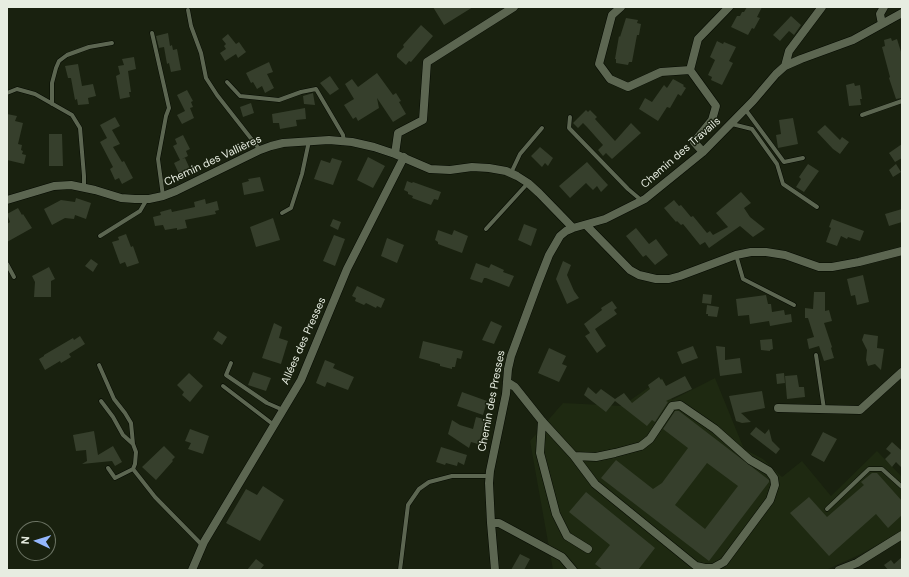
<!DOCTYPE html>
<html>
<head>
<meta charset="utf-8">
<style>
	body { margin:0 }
	#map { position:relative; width:909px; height:577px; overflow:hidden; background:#19210f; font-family:"DM Sans",sans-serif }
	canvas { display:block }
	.frame { position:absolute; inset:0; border:8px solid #e7ede1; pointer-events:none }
	.north { position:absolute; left:16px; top:521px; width:40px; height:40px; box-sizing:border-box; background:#19210f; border:1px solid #6b7363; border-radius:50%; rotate:274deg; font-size:11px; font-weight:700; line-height:16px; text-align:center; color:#e7ede1 }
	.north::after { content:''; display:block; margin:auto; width:14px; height:18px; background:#94b7fd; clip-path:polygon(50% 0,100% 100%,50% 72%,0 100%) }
</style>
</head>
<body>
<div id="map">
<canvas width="909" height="577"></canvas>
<div class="frame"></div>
<div class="north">N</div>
</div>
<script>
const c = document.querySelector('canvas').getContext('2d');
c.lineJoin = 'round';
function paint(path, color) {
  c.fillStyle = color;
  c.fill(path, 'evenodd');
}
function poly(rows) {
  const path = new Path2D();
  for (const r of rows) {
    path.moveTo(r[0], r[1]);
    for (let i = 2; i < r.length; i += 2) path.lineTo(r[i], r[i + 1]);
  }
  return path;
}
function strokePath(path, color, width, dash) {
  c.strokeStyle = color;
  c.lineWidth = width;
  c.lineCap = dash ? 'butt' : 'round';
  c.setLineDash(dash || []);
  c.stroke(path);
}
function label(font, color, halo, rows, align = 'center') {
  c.font = font + ' "DM Sans",sans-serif';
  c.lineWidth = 3;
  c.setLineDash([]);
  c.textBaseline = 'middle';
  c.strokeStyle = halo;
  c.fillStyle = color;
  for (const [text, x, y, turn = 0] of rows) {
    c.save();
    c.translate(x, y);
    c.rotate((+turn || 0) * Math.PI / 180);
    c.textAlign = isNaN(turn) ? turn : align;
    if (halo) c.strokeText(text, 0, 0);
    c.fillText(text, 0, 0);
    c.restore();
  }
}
const built = poly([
	[662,378,672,400,715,378,744,449,763,459,782,477,802,461,831,496,877,451,902,477,902,531,861,554,826,570,553,570,530,441,563,403,622,406]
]);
const building = poly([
	[433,7,473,7,444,25],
	[747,7,762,7,757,17,760,18,754,29,752,28,748,35,731,27,737,16,740,16,742,12,744,12],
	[791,16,801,25,794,35,789,31,780,41,773,35],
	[626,18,638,20,637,23,641,24,639,35,637,35,632,62,629,62,628,65,616,63,616,59,615,59,619,36,620,37],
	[421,25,433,36,411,62,409,61,406,65,397,57,397,54,404,47,403,45],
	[168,33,170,46,172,45,173,50,177,49,181,70,171,72,169,63,167,64,164,47,159,48,156,36],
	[228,34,236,44,239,42,246,52,238,58,236,54,225,61,220,53,226,49,224,46,226,44,222,39],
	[891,38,892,41,897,39,902,55,902,98,896,99,889,78,890,77,882,47,885,46,884,40],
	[717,41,723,44,724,42,736,47,729,61,733,63,722,85,711,80,712,77,708,75,715,60,710,57],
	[134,57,136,69,128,71,131,92,129,92,130,97,120,99,116,76,120,74,118,66,124,65,122,59],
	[269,62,273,72,267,74,274,88,265,93,262,86,257,89,253,82,251,83,246,73],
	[78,64,82,86,93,84,96,96,88,98,89,104,78,105,77,99,75,100,71,78,68,78,65,66],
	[377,73,393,95,396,93,401,101,399,102,406,114,393,122,377,98,379,108,358,121,356,117,353,119,344,105,354,99,345,84,352,79,358,87],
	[330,76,339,89,330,95,320,83],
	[673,79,684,85,683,86,686,88,681,96,678,94,670,108,667,107,658,121,639,109,645,98,652,102,664,85,667,88],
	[854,83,855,86,860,85,862,99,860,99,861,105,849,106,846,85],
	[187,90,193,101,191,102,193,107,190,108,194,118,182,124,177,115,185,111,177,95],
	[313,93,315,105,304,104,303,96],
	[251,103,254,113,243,117,240,107],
	[305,108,306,119,296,120,297,126,280,129,279,123,273,123,272,114],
	[586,110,588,112,590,110,597,117,595,119,615,141,631,123,641,133,612,159,606,153,603,156,598,150,603,145,587,127,583,123,578,128,573,123],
	[7,114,17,116,15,121,23,123,18,144,22,145,21,150,23,151,22,154,26,155,24,164,7,160],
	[115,117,120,126,112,130,120,144,113,147,122,162,124,161,133,178,122,184,119,178,115,180,110,169,113,167,100,142,107,138,100,125],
	[793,118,798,144,778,148,776,135,781,134,779,120],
	[825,125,840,140,842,137,849,142,840,154,833,149,817,132],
	[49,134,62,134,63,166,49,166],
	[183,135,190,149,186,151,188,156,182,159,185,158,190,169,179,174,174,163,180,160,173,146,177,144,175,139],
	[902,144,902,158,895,162,889,153],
	[540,147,553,158,548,166,545,163,542,167,531,156],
	[368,157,385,166,373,188,357,180],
	[332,158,342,161,333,185,314,179,321,160,330,163],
	[587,162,608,185,601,192,597,186,593,190,586,183,570,198,559,186],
	[808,164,819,171,804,192,796,187,801,179,799,177],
	[896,164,901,172,893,177,889,170],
	[260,177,264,191,244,195,242,183,249,181,248,179],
	[407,181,412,183,413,182,441,192,438,200,434,199,431,205,412,198,413,196,408,194,408,192,404,190],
	[741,192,751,203,744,208,750,217,765,229,753,237,740,226,709,248,705,242,700,245,683,224,681,225,677,221,676,222,664,208,674,200,679,206,681,205,691,217,693,216,707,233,710,231,713,235,728,227,716,213],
	[76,198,91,203,86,219,75,215,74,219,65,218,52,225,44,209,61,200,75,202],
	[205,199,206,204,217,201,219,210,215,211,216,214,185,220,187,228,177,230,177,228,165,230,163,225,155,226,153,217,161,215,160,212,171,209,172,212,195,207,194,202],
	[18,208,22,215,23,214,32,228,7,242,7,224,10,222,7,214],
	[902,209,902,222,889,226,885,214],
	[273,218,280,240,256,247,250,227],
	[333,219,341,222,338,230,330,226],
	[832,219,864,231,860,241,848,237,847,239,841,236,837,246,826,242,831,228,829,227],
	[524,224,537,229,531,246,518,240],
	[636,228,649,244,656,239,668,255,655,265,646,255,643,257,626,236],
	[438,230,452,235,454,230,468,236,462,253,438,244,438,242,435,240],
	[126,234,131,247,133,246,139,263,127,267,125,262,120,264,112,242,119,240,118,237],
	[334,235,345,239,335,266,323,261],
	[387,238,404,245,397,263,381,256],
	[91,259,98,264,93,272,85,266],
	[563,261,571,265,567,275,574,291,579,298,567,304,556,279],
	[476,263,489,268,491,264,504,270,503,272,514,276,509,287,486,278,484,278,482,283,470,279],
	[49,267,55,279,51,281,51,297,34,297,35,282,32,276],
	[863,275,869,302,857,305,855,295,851,296,847,279],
	[357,286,385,299,381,308,377,306,376,308,366,303,364,305,355,301,356,298,352,296],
	[814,292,825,292,825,311,829,310,832,321,824,323,832,347,831,348,834,358,824,361,819,346,809,349,807,339,814,337,808,318,805,318,805,308,813,309],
	[703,294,712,295,711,304,702,303],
	[766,295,768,304,771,304,772,312,784,310,785,315,791,314,792,322,770,326,769,321,750,324,749,315,738,316,736,299],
	[612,301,617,308,614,310,617,314,595,329,606,346,597,353,585,336,590,333,584,324,602,310,601,308],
	[707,305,719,307,717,317,708,316,708,314,706,314],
	[491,321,502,326,494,344,482,340],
	[274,323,282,327,279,338,288,341,281,364,262,358],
	[218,331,227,337,222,345,213,339],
	[864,334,878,336,877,348,884,349,881,370,875,364,868,366,866,360,867,350,862,340],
	[80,336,85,344,69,354,71,357,61,363,60,361,45,370,39,359,44,356,44,355,73,338,74,340],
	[772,339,773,349,770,350,770,351,761,350,760,340],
	[423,341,463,351,461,359,457,358,455,367,452,367,452,369,440,366,440,364,419,358],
	[693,346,698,358,682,364,677,352],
	[716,346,725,347,725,360,740,358,742,373,720,376],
	[549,348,566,356,562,364,567,366,559,382,538,373],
	[325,360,335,364,333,368,354,377,348,390,327,382,325,387,316,383],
	[253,372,271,378,266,391,248,385],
	[189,373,203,386,190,402,182,395,184,392,177,385],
	[784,373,785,383,777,384,776,374],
	[797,375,799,387,804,387,805,397,787,399,785,376],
	[685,376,692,389,666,401,668,402,655,422,652,420,647,426,615,401,606,412,584,395,588,387,596,394,601,389,615,399,624,393,632,403,650,389,648,385,659,377,661,380,662,379,666,386],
	[762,391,765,408,741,413,751,422,742,423,736,421,729,396],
	[462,392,487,401,483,415,457,406],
	[675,411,679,411,769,480,769,482,709,561,601,478,616,460,653,489,662,483,688,448,663,429],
	[707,463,738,486,705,529,675,505],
	[476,417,487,420,478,444,471,442,469,448,448,434,452,420,460,425,473,429],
	[756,427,765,434,769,429,772,441,780,449,776,454,750,434],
	[190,429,209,436,203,454,188,449,191,443,185,441],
	[94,431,98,455,113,446,122,462,115,466,112,461,82,464,87,461,86,450,76,451,73,435],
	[823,432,837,439,824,462,811,455],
	[892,442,902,451,902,468,896,462,892,467,885,459,891,453,886,449],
	[164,446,175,457,172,460,173,461,156,480,142,467],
	[441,447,467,455,464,465,458,462,457,466,446,463,445,465,436,462],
	[872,473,877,473,902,501,902,515,888,528,876,514,829,556,790,513,809,497,827,517,864,485,861,482],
	[263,486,284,500,260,541,226,523,246,489,257,495],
	[586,492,655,548,638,570,603,570,595,564,610,545,569,512],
	[520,554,530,559,524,570,511,570],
	[902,557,902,570,888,570,884,565,891,560,894,564],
	[256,559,264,565,260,570,247,570]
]);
const service = poly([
	[188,10,191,26,201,53,206,78,217,95,260,150],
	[152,33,169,108,166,116,158,159,163,196],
	[227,82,240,96,279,100,301,92,316,89,343,135,344,142],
	[7,93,17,89,35,94,72,115,80,128,84,176,84,187],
	[52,104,52,83,56,68,59,61,67,55,89,47,112,43],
	[745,109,784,162,803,158],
	[862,115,902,101],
	[570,117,569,128,628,189,641,200],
	[732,124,752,129,777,164,783,184,817,207],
	[511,173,520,154,542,128],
	[282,213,291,208,302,174,309,141],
	[486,229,528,183],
	[100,236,140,211,147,199],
	[736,255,743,279,794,305],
	[7,264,14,277],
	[816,355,824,409],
	[231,363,226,375,267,403,283,410],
	[99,365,114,399,125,413,131,423,133,444,136,452,135,464,133,469,115,478,108,468],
	[223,386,274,425],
	[101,401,113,417,123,435,133,444],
	[133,469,155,497,202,545],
	[827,509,869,469,882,469,902,487],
	[400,570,408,505,419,489,429,482,452,476,489,476]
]);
const minor = poly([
	[621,7,612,15,599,64,610,79,628,87,661,72,690,70,716,106,712,120,694,142,703,152],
	[882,24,880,14,884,7],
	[785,66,789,51,822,7],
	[690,70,698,39,729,7],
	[395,154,398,133,423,120,427,62,514,7],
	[7,200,54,186,71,185,95,190,121,198,135,199,149,199,163,196,176,191,260,150,271,146,283,143,329,140,352,142,374,147,395,154,430,169,450,170,472,167,489,168,506,171,517,176,528,183,539,193,573,228],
	[586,225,630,270,639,275,656,279,669,279,680,276,736,255,751,252,766,252,785,255,819,267,832,267,859,262,902,251],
	[507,382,515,387,542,421,574,456,596,457,615,453,641,446,650,439,672,406,680,405,715,429,750,460,769,471,774,478,775,485,770,500,724,562,713,568,705,568,696,566,595,484,574,456],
	[778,408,860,410,902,372],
	[542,421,540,453,556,514,567,536,588,549],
	[491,523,499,523,562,557,573,570],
	[192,570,204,542,301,380,347,269,404,157],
	[495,570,491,523,489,483,490,471,506,394,508,369,511,356,538,283,549,255,560,236,566,231,573,228,605,219,645,199,703,152,753,101,776,74,785,66,801,59,853,40,902,13],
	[839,570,857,563,902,535]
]);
const streetNames = [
	["Chemin des Travails",681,153,-41],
	["Chemin des Vallières",213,161,-25],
	["Allées des Presses",304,341,-66],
	["Chemin des Presses",492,401,-79]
];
paint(built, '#1e2911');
paint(building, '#363f2c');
strokePath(service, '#050a00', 5);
strokePath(minor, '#050a00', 9);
strokePath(service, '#5c6651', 4);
strokePath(minor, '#5c6651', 8);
label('11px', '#e7ede1', '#19210f', streetNames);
</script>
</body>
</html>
